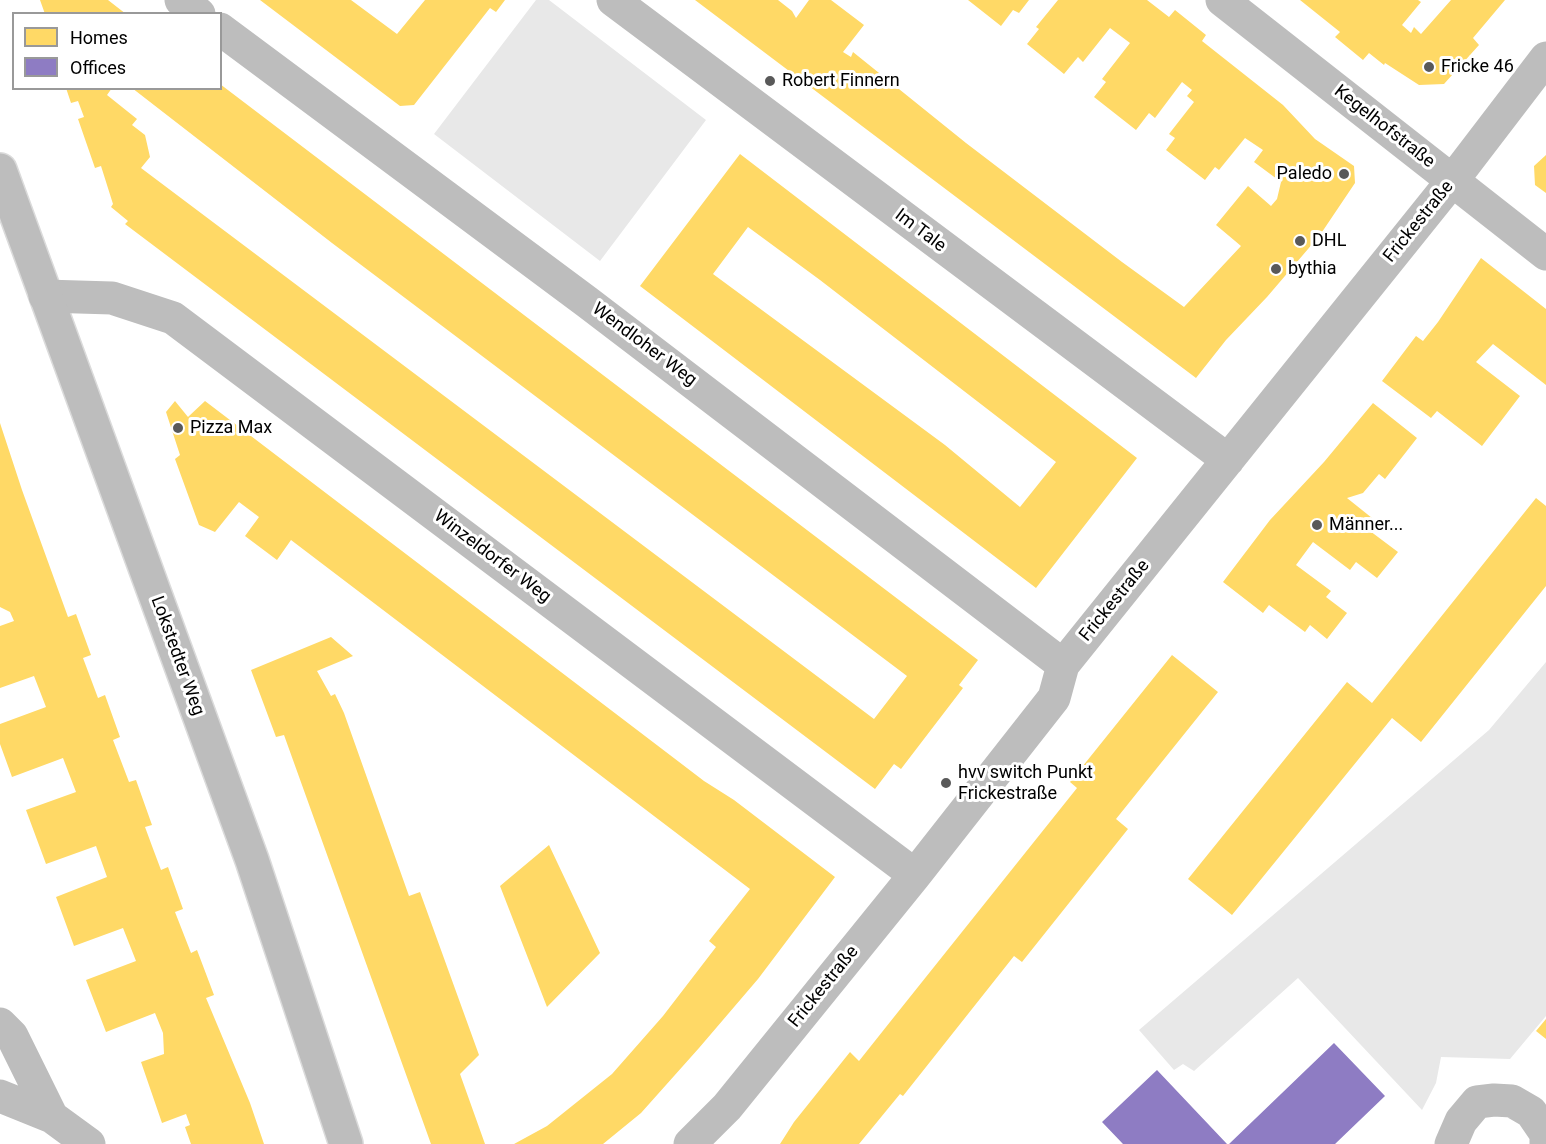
<!DOCTYPE html>
<html>
<head>
<meta charset="utf-8">
<style>
	body { margin:0 }
	#map { position:relative; width:1546px; height:1144px; overflow:hidden; background:#fff; font-family:Roboto,sans-serif }
	canvas { display:block }
	.legend { position:absolute; left:12px; top:12px; width:210px; height:78px; box-sizing:border-box; background:#fff; border:2px solid #999; margin:0; padding:8px 10px; list-style:none; font-size:18px; color:#000 }
	.legend li { display:flex; align-items:center; gap:12px; height:30px }
	.legend b { width:30px; border:2px solid #999 }
</style>
</head>
<body>
<div id="map">
<canvas width="1546" height="1144"></canvas>
<ul class="legend">
<li><b style="height:16px;background:#ffd966"></b>Homes</li>
<li><b style="height:16px;background:#8e7cc3"></b>Offices</li>
</ul>
</div>
<script>
const c = document.querySelector('canvas').getContext('2d');
c.lineJoin = 'round';
function paint(path, color) {
  c.fillStyle = color;
  c.fill(path, 'evenodd');
}
function poly(rows) {
  const path = new Path2D();
  for (const r of rows) {
    path.moveTo(r[0], r[1]);
    for (let i = 2; i < r.length; i += 2) path.lineTo(r[i], r[i + 1]);
  }
  return path;
}
function strokePath(path, color, width, dash) {
  c.strokeStyle = color;
  c.lineWidth = width;
  c.lineCap = dash ? 'butt' : 'round';
  c.setLineDash(dash || []);
  c.stroke(path);
}
function label(font, color, halo, rows, align = 'center') {
  c.font = font + ' Roboto,sans-serif';
  c.lineWidth = 6;
  c.setLineDash([]);
  c.textBaseline = 'middle';
  c.strokeStyle = halo;
  c.fillStyle = color;
  for (const [text, x, y, turn = 0] of rows) {
    c.save();
    c.translate(x, y);
    c.rotate((+turn || 0) * Math.PI / 180);
    c.textAlign = isNaN(turn) ? turn : align;
    if (halo) c.strokeText(text, 0, 0);
    c.fillText(text, 0, 0);
    c.restore();
  }
}
const green = poly([
	[536,0,549,0,706,120,600,261,434,134],
	[1546,662,1546,1016,1510,1059,1441,1057,1436,1083,1422,1110,1298,978,1194,1071,1183,1064,1174,1070,1139,1030,1489,730]
]);
const homes = poly([
	[40,0,108,0,126,14,45,14],
	[260,0,351,0,397,34,425,0,505,0,496,12,490,8,414,105,400,106],
	[695,0,778,0,792,11,796,18,809,0,831,0,864,25,843,52,851,57,853,52,966,143,1122,262,1184,307,1241,246,1216,225,1248,186,1271,206,1277,199,1281,182,1254,162,1263,150,1245,138,1219,170,1215,167,1205,180,1166,150,1175,138,1169,134,1194,102,1187,96,1192,90,1182,82,1155,118,1149,113,1136,130,1094,97,1106,82,1102,79,1130,43,1110,28,1083,62,1078,57,1064,74,1027,44,1039,29,1036,27,1058,0,1147,0,1169,17,1175,10,1206,35,1202,41,1283,105,1315,139,1354,166,1355,183,1320,235,1267,297,1226,340,1196,378],
	[968,0,1029,0,1019,13,1013,10,1001,26],
	[1300,0,1418,0,1421,2,1402,25,1411,33,1414,27,1421,34,1451,0,1505,0,1473,38,1479,45,1444,84,1419,85,1385,63,1384,65,1369,53,1363,60,1335,37,1340,32],
	[220,84,978,660,959,685,963,688,901,769,894,764,875,789,125,224,128,221,111,207,113,204,101,166,95,168,78,119,84,117,78,101,71,103,66,88,112,88,107,95,137,119,132,125,145,135,150,157,141,168,874,719,907,676,332,243,132,88,220,88],
	[740,154,1137,458,1036,588,640,286],
	[748,227,820,280,1056,462,1020,507,945,445,713,274],
	[1546,155,1546,193,1535,185,1534,166],
	[1481,258,1546,309,1546,385,1493,344,1476,362,1520,396,1482,446,1437,411,1431,418,1382,381,1416,336,1423,341,1438,322],
	[175,401,188,417,205,401,666,752,704,781,734,800,835,877,758,979,699,1048,641,1113,603,1144,514,1144,547,1126,612,1074,663,1016,716,947,709,941,750,889,291,540,277,560,245,536,259,517,239,502,215,532,199,525,175,459,180,455,166,412],
	[1373,403,1417,438,1385,479,1379,474,1363,493,1347,498,1377,522,1370,531,1398,552,1377,578,1356,562,1350,570,1313,542,1296,565,1331,591,1326,597,1347,613,1327,639,1310,625,1305,632,1269,605,1263,613,1223,582,1270,520,1324,462],
	[0,423,22,490,68,617,76,614,91,655,83,658,98,698,105,695,120,737,113,740,129,782,136,780,152,825,145,827,152,846,161,870,168,867,183,909,175,912,191,953,197,950,214,995,206,998,250,1103,264,1144,191,1144,185,1127,190,1125,186,1114,162,1123,141,1062,164,1054,163,1033,155,1013,106,1032,86,980,136,961,123,928,74,946,56,897,107,877,96,846,46,864,26,810,76,792,63,758,12,777,0,744,0,724,46,707,34,676,0,688,0,626,14,621,10,612,0,607],
	[1536,498,1546,506,1546,586,1421,742,1392,718,1232,915,1188,879,1347,682,1372,703],
	[331,637,353,656,317,671,331,696,335,694,344,713,409,896,420,892,479,1055,460,1074,485,1144,431,1144,284,735,276,737,251,670],
	[1172,655,1218,692,1116,819,1128,829,1022,962,1014,956,903,1096,900,1094,859,1144,780,1144,794,1122,850,1052,859,1061,890,1022,1077,788,1070,782],
	[549,845,600,953,547,1007,500,886],
	[1546,1019,1546,1039,1536,1031]
]);
const offices = poly([
	[1334,1043,1385,1096,1335,1144,1229,1144],
	[1157,1070,1227,1144,1123,1144,1102,1122]
]);
const street = poly([
	[181,0,199,14],
	[613,0,1228,460],
	[1222,0,1546,254],
	[220,29,587,302,1063,665],
	[45,296,112,298,173,318,915,875],
	[0,1024,12,1036,52,1117,0,1096],
	[52,1117,89,1144],
	[690,1144,727,1107,915,875,1054,698,1063,665,1452,181,1546,58],
	[1451,1144,1461,1121,1477,1102,1494,1100,1512,1101,1531,1112,1546,1134,1546,1144]
]);
const primary = poly([
	[0,170,252,860,346,1144]
]);
const markers = [
	[1429,67,6,"#595959"],
	[770,81,6,"#595959"],
	[1344,174,6,"#595959"],
	[1300,241,6,"#595959"],
	[1276,269,6,"#595959"],
	[178,428,6,"#595959"],
	[1317,525,6,"#595959"],
	[946,783,6,"#595959"]
];
const poiNames = [
	["Fricke 46",1441,67],
	["Robert Finnern",782,81],
	["Paledo",1332,174,"right"],
	["DHL",1312,241],
	["bythia",1288,269],
	["Pizza Max",190,428],
	["Männer...",1329,525],
	["hvv switch Punkt",958,773],
	["Frickestraße",958,794]
];
const streetNames = [
	["Kegelhofstraße",1384,127,38],
	["Frickestraße",1419,222,-51],
	["Im Tale",920,231,37],
	["Wendloher Weg",644,345,37],
	["Winzeldorfer Weg",492,557,37],
	["Frickestraße",1115,601,-51],
	["Lokstedter Weg",177,656,70],
	["Frickestraße",824,987,-51]
];
paint(green, '#e8e8e8');
paint(homes, '#ffd966');
paint(offices, '#8e7cc3');
strokePath(primary, '#dbdbdb', 36);
strokePath(street, '#bdbdbd', 33);
strokePath(primary, '#bdbdbd', 33);
for (const [x, y, r, color] of markers) {
  const dot = new Path2D();
  dot.arc(x, y, r, 0, 2 * Math.PI);
  c.fillStyle = color;
  c.fill(dot);
  strokePath(dot, '#fff', 2);
}
label('18px', '#000', '#fff', poiNames, 'left');
label('18px', '#000', '#fff', streetNames);
</script>
</body>
</html>
